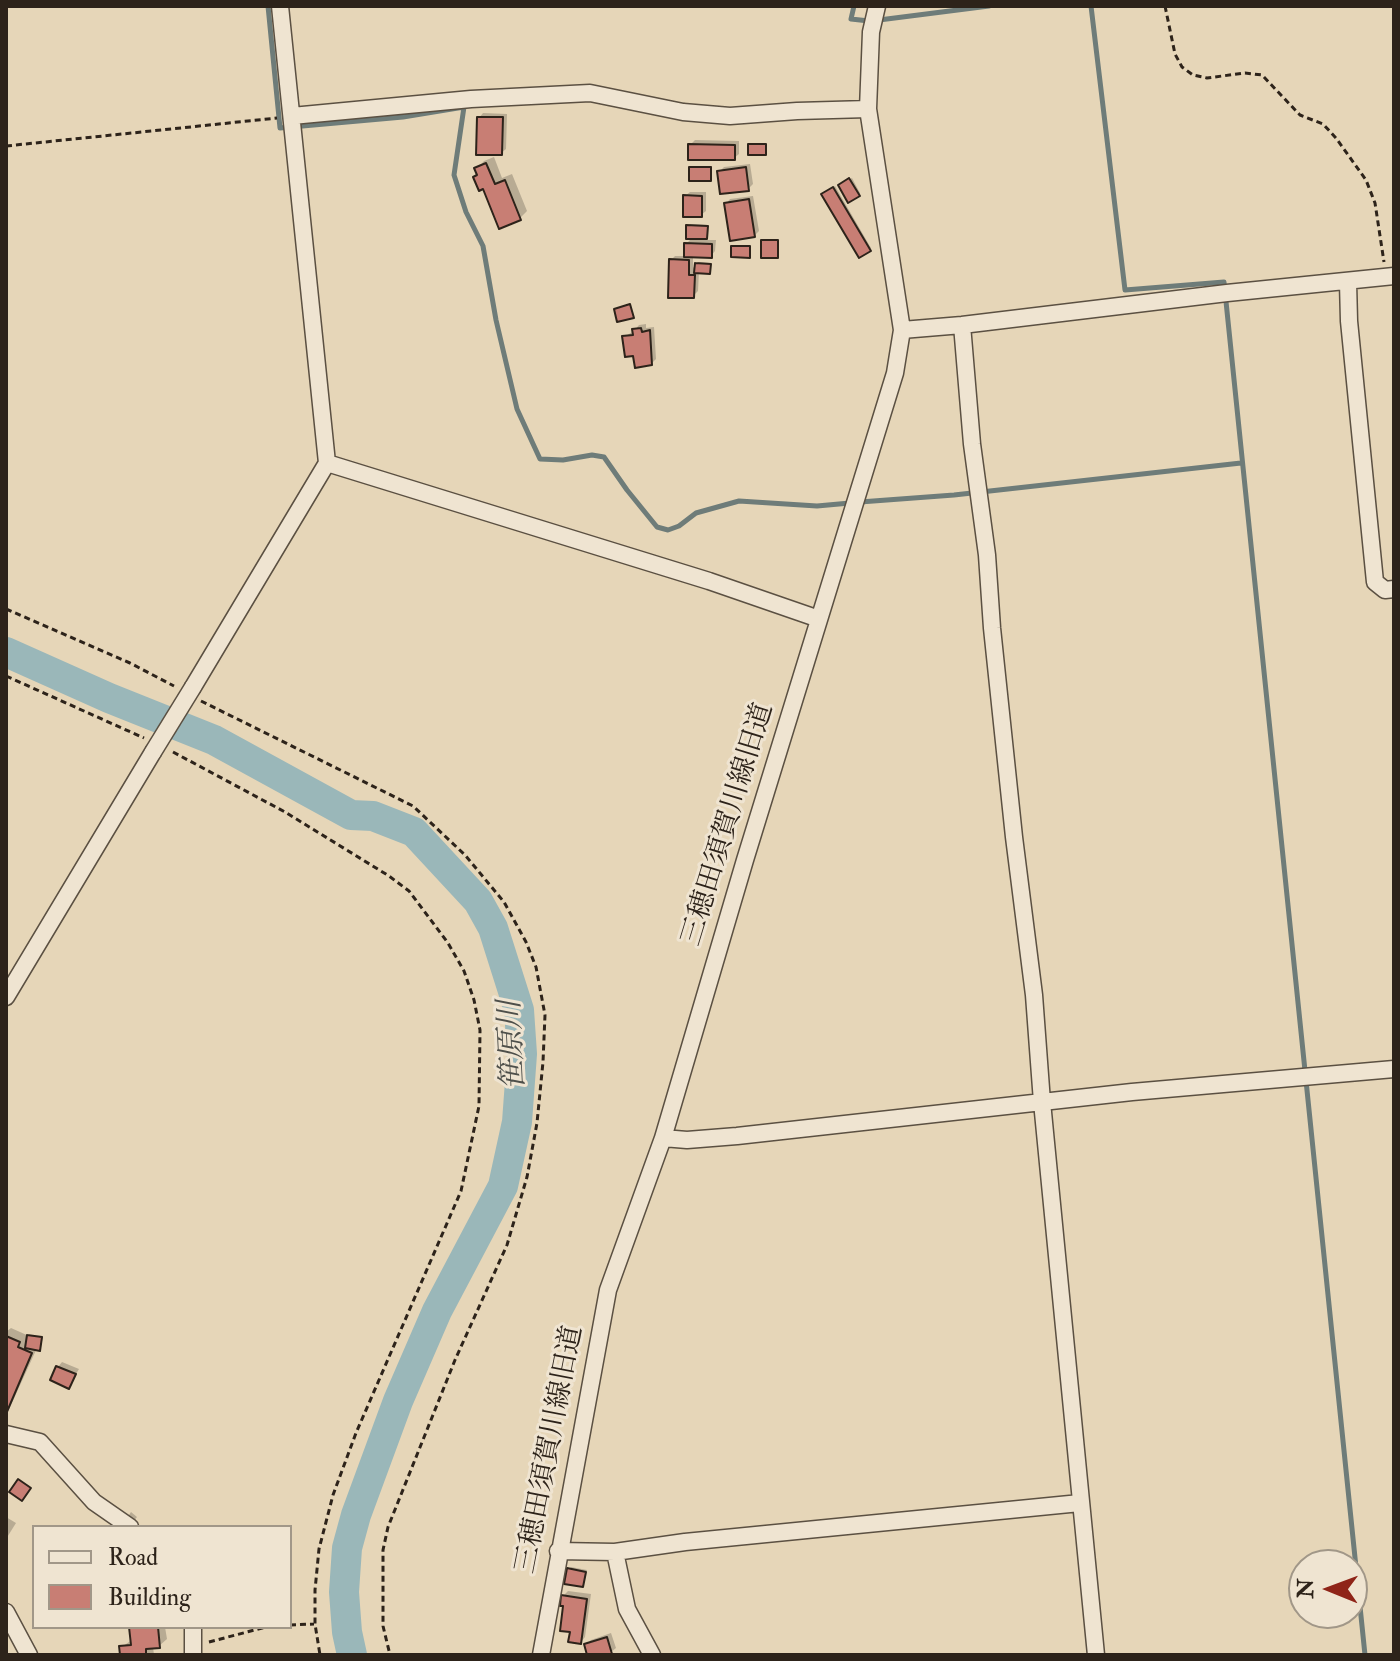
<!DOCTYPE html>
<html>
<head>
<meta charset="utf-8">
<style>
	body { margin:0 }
	#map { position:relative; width:1400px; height:1661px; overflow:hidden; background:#e6d6b8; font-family:"IM FELL Double Pica",serif }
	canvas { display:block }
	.frame { position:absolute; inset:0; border:8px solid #2d231a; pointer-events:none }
	.legend { position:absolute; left:32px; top:1525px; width:260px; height:104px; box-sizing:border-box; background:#efe4d1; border:2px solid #a19788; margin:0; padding:10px 14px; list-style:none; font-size:24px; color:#2d231a }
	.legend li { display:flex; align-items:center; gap:16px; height:40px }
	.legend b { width:40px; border:2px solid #a19788 }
	.north { position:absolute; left:1288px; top:1549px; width:80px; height:80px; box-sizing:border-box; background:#efe4d1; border:2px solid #a19788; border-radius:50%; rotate:271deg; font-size:22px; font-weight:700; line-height:32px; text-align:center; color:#2d231a }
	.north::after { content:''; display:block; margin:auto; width:28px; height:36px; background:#8f2418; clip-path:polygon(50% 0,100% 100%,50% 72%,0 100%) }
</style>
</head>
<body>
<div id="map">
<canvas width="1400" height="1661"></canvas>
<div class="frame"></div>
<ul class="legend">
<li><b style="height:10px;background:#efe4d1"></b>Road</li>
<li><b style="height:22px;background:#c87e74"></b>Building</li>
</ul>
<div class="north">N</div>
</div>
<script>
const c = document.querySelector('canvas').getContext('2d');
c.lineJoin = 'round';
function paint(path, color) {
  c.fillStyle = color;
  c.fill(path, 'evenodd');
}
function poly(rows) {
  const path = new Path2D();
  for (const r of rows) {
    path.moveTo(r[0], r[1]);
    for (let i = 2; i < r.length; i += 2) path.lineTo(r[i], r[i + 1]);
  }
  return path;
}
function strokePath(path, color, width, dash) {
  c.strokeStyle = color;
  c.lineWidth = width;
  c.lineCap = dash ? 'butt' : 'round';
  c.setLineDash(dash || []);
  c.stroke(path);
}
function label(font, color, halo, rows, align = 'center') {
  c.font = font + ' "IM FELL Double Pica","Noto Serif JP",serif';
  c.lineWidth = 6;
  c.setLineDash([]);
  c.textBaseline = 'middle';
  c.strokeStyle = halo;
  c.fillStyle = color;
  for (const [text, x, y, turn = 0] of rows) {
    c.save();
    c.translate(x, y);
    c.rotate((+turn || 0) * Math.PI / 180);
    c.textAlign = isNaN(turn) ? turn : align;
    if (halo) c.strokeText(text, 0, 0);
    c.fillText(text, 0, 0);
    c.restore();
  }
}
const shadow = poly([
	[483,113,507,114,506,149,501,153,479,118],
	[695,140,739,141,739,154,734,158,690,145],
	[494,157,502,178,512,174,527,211,520,218,477,169,484,161],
	[750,164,753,184,748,189,719,172,724,167],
	[693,166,712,166,712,177,711,179,691,167],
	[852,178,860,193,859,195,842,184],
	[835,186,871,248,869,250,825,192],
	[690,192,706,192,706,211,701,215,685,196],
	[753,196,759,231,754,236,726,204,730,199],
	[690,224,708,225,708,235,704,240,716,240,715,251,711,256,693,256,693,268,698,262,711,263,709,272,699,271,698,291,693,296,671,260,675,256,686,256,686,244,693,237,688,226],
	[646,324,646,328,654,327,656,359,652,363,635,353,624,337,634,331,639,325],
	[11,1328,29,1336,43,1336,41,1347,37,1348,6,1416,6,1332],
	[62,1362,79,1369,69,1386,58,1367],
	[131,1512,137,1517,133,1522,127,1518],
	[6,1517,16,1523,6,1539],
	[571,1567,587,1570,583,1585,569,1569],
	[568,1591,591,1594,585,1637,581,1642,572,1630,563,1596],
	[131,1627,165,1627,167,1639,159,1646,153,1647,154,1655,122,1655,122,1647,133,1639],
	[611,1633,616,1648,611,1652,589,1655,586,1644,591,1640]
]);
const stream = poly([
	[268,6,280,128,403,117,464,107,454,175,466,212,483,246,496,320,517,409,540,459,563,460,592,455,604,457,627,490,657,527,668,530,679,526,696,513,739,501,817,506,850,503],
	[854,6,851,19,869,21],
	[1091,6,1125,290,1224,282,1365,1655],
	[879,20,989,6],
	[860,502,954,495,1241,463]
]);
const river = poly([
	[6,652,109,698,214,740,351,815,373,816,414,832,478,901,493,928,519,1010,522,1054,517,1122,503,1186,437,1311,398,1401,356,1515,347,1548,344,1592,347,1632,352,1655]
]);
const building = poly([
	[477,117,503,117,502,155,476,155,477,117],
	[688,144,735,145,735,160,688,160,688,144],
	[748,144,766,144,766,155,748,155,748,144],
	[486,163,495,184,505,180,521,220,499,229,483,189,479,191,473,177,477,175,474,168,486,163],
	[689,167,711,167,711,181,689,181,689,167],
	[746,167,749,191,720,194,717,171,746,167],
	[849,178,860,196,848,203,838,185,849,178],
	[833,187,871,251,859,258,821,194,833,187],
	[683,195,702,196,702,217,683,217,683,195],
	[749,199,755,237,730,241,724,203,749,199],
	[686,225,708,226,707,239,686,239,686,225],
	[761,240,778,240,778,258,761,258,761,240],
	[684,243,712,244,712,258,684,257,684,243],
	[731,246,750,246,750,258,731,257,731,246],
	[669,259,689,260,689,275,695,275,694,298,668,298,669,259],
	[695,263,711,264,710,274,694,273,695,263],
	[630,304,634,318,617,322,614,309,630,304],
	[641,328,642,332,650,330,652,365,635,368,633,356,625,357,622,336,633,335,632,329,641,328],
	[27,1335,42,1337,40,1351,25,1348,27,1335],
	[6,1336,20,1342,18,1347,32,1353,6,1414,6,1336],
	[56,1366,76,1374,69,1389,50,1380,56,1366],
	[18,1479,31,1488,22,1501,9,1492,18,1479],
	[567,1568,586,1572,583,1587,564,1584,567,1568],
	[561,1595,587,1599,581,1644,568,1642,570,1632,560,1631,563,1606,560,1606,561,1595],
	[129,1627,158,1627,160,1648,146,1649,146,1655,120,1655,119,1646,131,1645,129,1627],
	[607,1637,612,1654,587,1655,584,1644,607,1637]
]);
const path = poly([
	[1165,6,1175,54,1182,67,1193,75,1207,78,1245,73,1262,75,1300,115,1323,124,1336,138,1366,180,1375,203,1384,262],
	[6,146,277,118],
	[6,609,130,663,174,686],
	[6,676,144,738],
	[201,701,413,806,465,855,504,902,526,942,536,967,545,1015,543,1062,537,1123,527,1177,507,1245,455,1360,388,1527,383,1550,383,1626,390,1655],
	[173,752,285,812,389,876,409,891,448,943,464,971,474,1000,480,1030,479,1106,461,1191,356,1433,333,1495,319,1549,315,1590,315,1624,320,1655],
	[290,1625,314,1624],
	[209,1642,266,1627]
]);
const street = poly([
	[292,116,471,99,590,93,683,112,730,116,797,111,868,109],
	[1348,282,1349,321,1375,582,1385,590,1394,589],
	[962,325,972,444,987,555,992,628,1014,837,1034,995,1042,1102,1096,1655],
	[902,330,962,325,1227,293,1394,276],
	[327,463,709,581,819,619],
	[193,687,327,463,280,6],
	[6,997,153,752],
	[663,1138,687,1140,737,1136,1132,1092,1394,1069],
	[6,1434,40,1442,94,1502,130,1527],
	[558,1551,615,1552,685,1542,1080,1503],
	[615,1552,627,1609,652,1655],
	[6,1612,29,1655],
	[193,1655,193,1627],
	[541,1655,608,1290,663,1138,745,860,895,373,902,330,868,109,871,32,877,6]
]);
const streetBridge = poly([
	[153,752,193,687]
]);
const streetNames = [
	["三穂田須賀川線旧道",729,825,-73],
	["三穂田須賀川線旧道",551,1450,-79]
];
const waterNames = [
	["笹原川",514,1045,-93]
];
paint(shadow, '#0003');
strokePath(stream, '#6e7c79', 5);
strokePath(river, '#9ab7b9', 30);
paint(building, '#c87e74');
strokePath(building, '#2d231a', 2);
strokePath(street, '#5b5042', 19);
strokePath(path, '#2d231a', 3, [6, 4]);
strokePath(street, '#efe4d1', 16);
strokePath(streetBridge, '#5b5042', 19, []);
strokePath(streetBridge, '#efe4d1', 16);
label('28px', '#2d231a', '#efe4d1', streetNames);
label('italic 30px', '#4e4f4a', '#efe4d1', waterNames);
</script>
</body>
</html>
